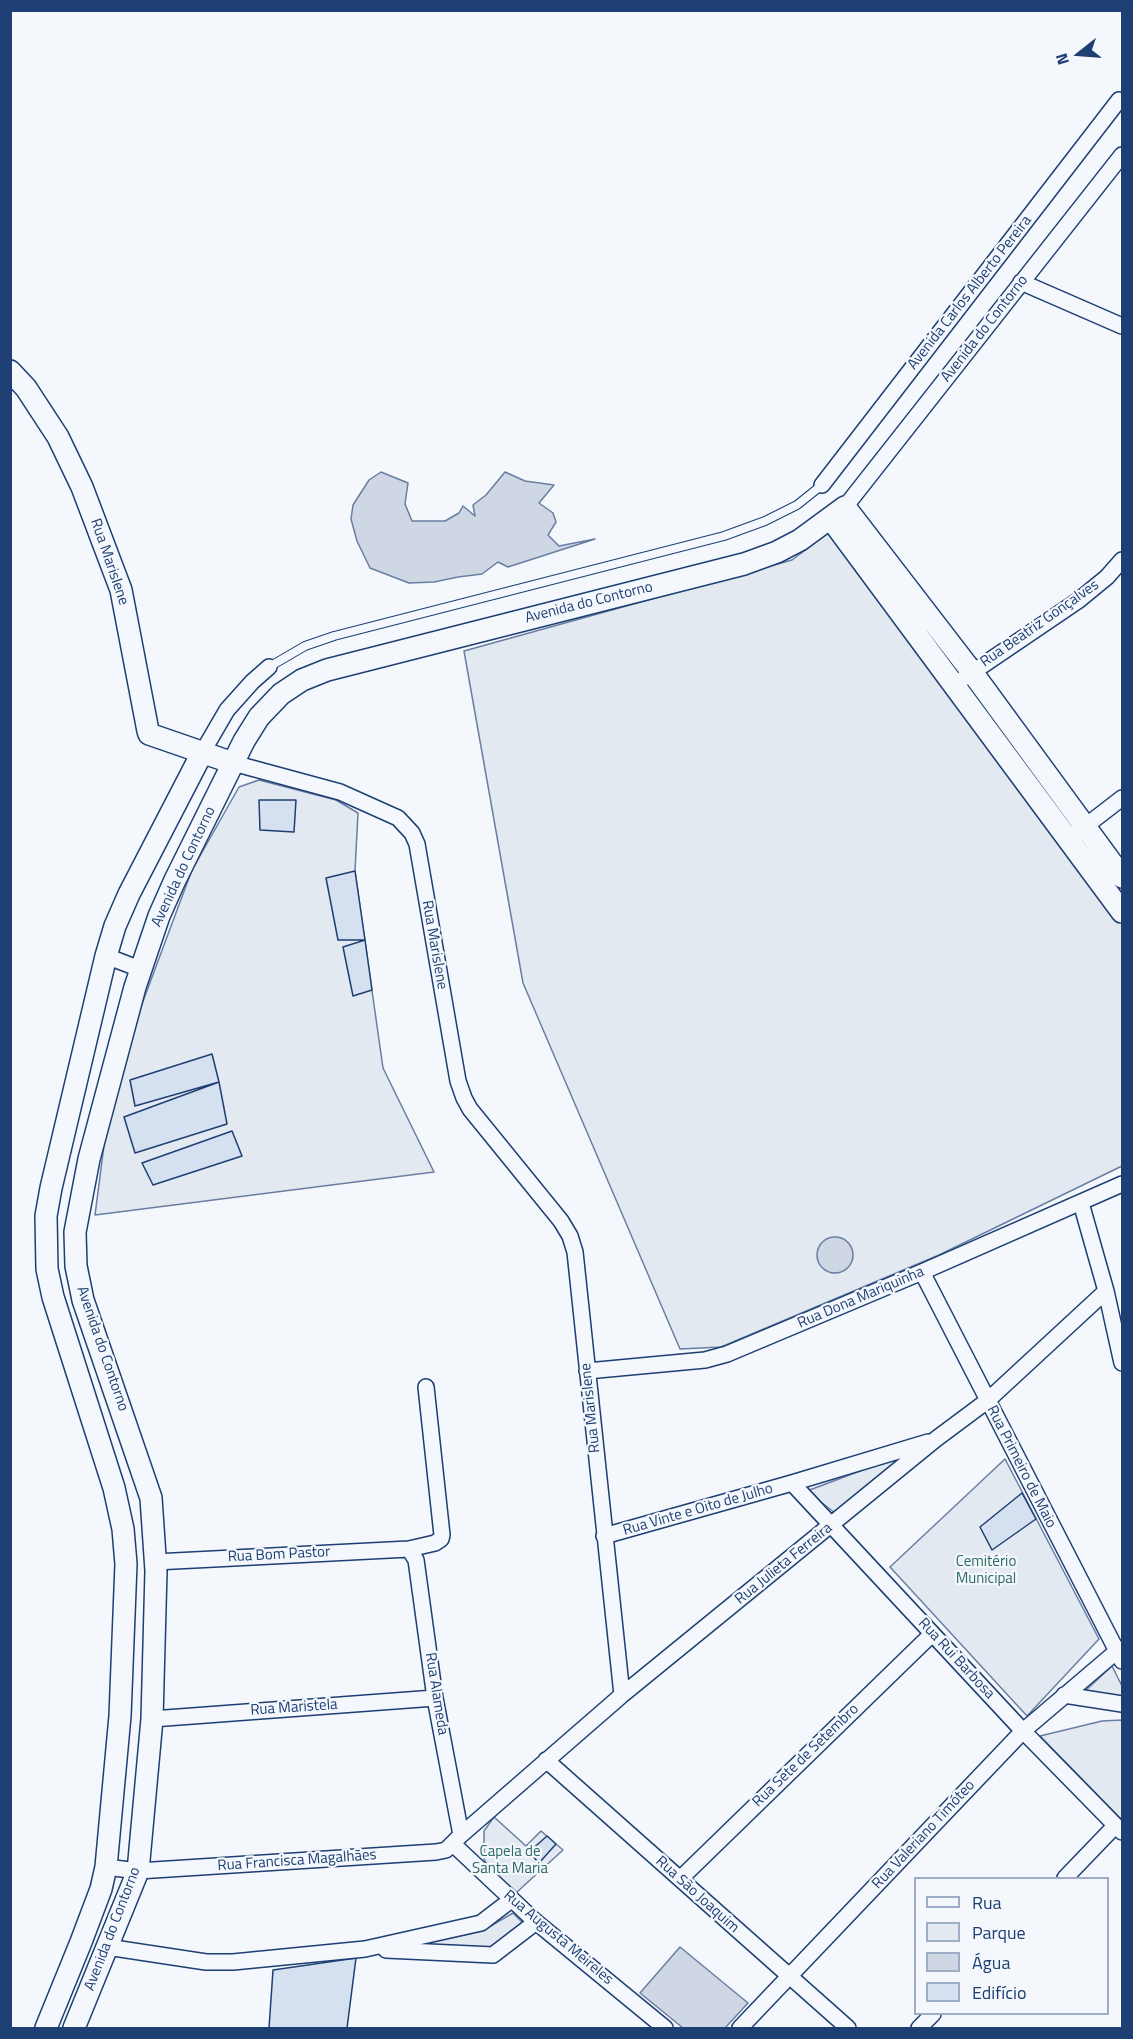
<!DOCTYPE html>
<html>
<head>
<meta charset="utf-8">
<style>
	body { margin:0 }
	#map { position:relative; width:1133px; height:2039px; overflow:hidden; background:#f4f7fb; font-family:"Titillium Web",sans-serif }
	canvas { display:block }
	.frame { position:absolute; inset:0; border:12px solid #1d3f73; pointer-events:none }
	.legend { position:absolute; left:914px; top:1877px; width:195px; height:138px; box-sizing:border-box; background:#f4f7fb; border:2px solid #9eadc5; margin:0; padding:8px 10px; list-style:none; font-size:18px; color:#1d3f73 }
	.legend li { display:flex; align-items:center; gap:12px; height:30px }
	.legend b { width:30px; border:2px solid #9eadc5 }
	.north { position:absolute; left:1049px; top:24px; width:60px; height:60px; -webkit-text-stroke:4px #f4f7fb; paint-order:stroke; rotate:253deg; font-size:16px; font-weight:700; line-height:24px; text-align:center; color:#1d3f73 }
	.north::after { content:''; display:block; margin:auto; width:21px; height:27px; background:#1d3f73; clip-path:polygon(50% 0,100% 100%,50% 72%,0 100%) }
</style>
</head>
<body>
<div id="map">
<canvas width="1133" height="2039"></canvas>
<div class="frame"></div>
<ul class="legend">
<li><b style="height:8px;background:#f4f7fb"></b>Rua</li>
<li><b style="height:16px;background:#e3e9f0"></b>Parque</li>
<li><b style="height:16px;background:#cfd7e4"></b>Água</li>
<li><b style="height:16px;background:#d5e0f0"></b>Edifício</li>
</ul>
<div class="north">N</div>
</div>
<script>
const c = document.querySelector('canvas').getContext('2d');
c.lineJoin = 'round';
function paint(path, color) {
  c.fillStyle = color;
  c.fill(path, 'evenodd');
}
function poly(rows) {
  const path = new Path2D();
  for (const r of rows) {
    if (r.length === 3) {
      path.moveTo(r[0] + r[2], r[1]);
      path.arc(r[0], r[1], r[2], 0, 2 * Math.PI);
      continue;
    }
    path.moveTo(r[0], r[1]);
    for (let i = 2; i < r.length; i += 2) path.lineTo(r[i], r[i + 1]);
  }
  return path;
}
function strokePath(path, color, width, dash) {
  c.strokeStyle = color;
  c.lineWidth = width;
  c.lineCap = dash ? 'butt' : 'round';
  c.setLineDash(dash || []);
  c.stroke(path);
}
function label(font, color, halo, rows, align = 'center') {
  c.font = font + ' "Titillium Web",sans-serif';
  c.lineWidth = 4.5;
  c.setLineDash([]);
  c.textBaseline = 'middle';
  c.strokeStyle = halo;
  c.fillStyle = color;
  for (const [text, x, y, turn = 0] of rows) {
    c.save();
    c.translate(x, y);
    c.rotate((+turn || 0) * Math.PI / 180);
    c.textAlign = isNaN(turn) ? turn : align;
    if (halo) c.strokeText(text, 0, 0);
    c.fillText(text, 0, 0);
    c.restore();
  }
}
const green = poly([
	[836,527,1122,920,1122,1166,939,1255,721,1347,680,1349,523,983,464,651,792,560,836,527],
	[259,780,336,800,358,813,355,871,383,1068,434,1172,95,1215,106,1130,142,1004,192,870,239,787,259,780],
	[905,1454,906,1463,835,1513,807,1491,905,1454],
	[1005,1459,1099,1639,1027,1716,890,1567,1005,1459],
	[1112,1666,1122,1686,1122,1697,1084,1692,1112,1666],
	[1122,1720,1122,1820,1040,1736,1102,1721,1122,1720],
	[494,1817,526,1846,541,1831,563,1850,517,1892,492,1873,484,1859,484,1831,494,1817],
	[513,1913,525,1925,489,1951,424,1949,427,1943,482,1931,513,1913]
]);
const water = poly([
	[381,472,408,483,405,504,412,521,445,521,459,513,463,506,475,516,473,505,486,495,505,472,525,481,554,485,539,503,553,513,556,522,548,535,559,546,595,539,508,567,498,562,482,574,458,577,434,582,409,583,370,568,357,541,351,519,353,505,369,480,381,472],
	[835,1255,18],
	[680,1947,748,2003,725,2028,683,2028,640,1993,680,1947]
]);
const building = poly([
	[259,800,296,800,294,832,260,830,259,800],
	[355,871,365,940,338,940,326,878,355,871],
	[365,940,372,990,353,996,343,947,365,940],
	[212,1054,219,1082,135,1106,130,1080,212,1054],
	[219,1082,227,1124,135,1153,124,1117,219,1082],
	[232,1131,242,1156,153,1185,142,1163,232,1131],
	[1022,1493,1036,1519,992,1550,980,1527,1022,1493],
	[547,1836,556,1844,539,1863,529,1852,547,1836],
	[356,1958,347,2028,269,2028,273,1970,356,1958]
]);
const lane = poly([
	[269,667,305,646,334,636,724,536,765,521,797,505,822,485]
]);
const street = poly([
	[1021,282,1122,326],
	[822,485,1119,100],
	[845,507,1122,155],
	[964,678,1079,600,1107,577,1122,560],
	[202,753,227,710,252,682,269,667],
	[233,763,340,792,398,818,412,833,417,844,458,1081,464,1098,470,1109,561,1221,570,1236,575,1252,622,1695],
	[1078,832,1122,798],
	[106,956,140,969],
	[1081,1203,1106,1291,1122,1363],
	[922,1272,1122,1661],
	[587,1371,705,1360,727,1354,922,1272,1122,1184],
	[792,1483,1023,1731,1122,1832],
	[604,1536,792,1483,928,1442],
	[409,1549,435,1543,441,1539,442,1535,426,1387],
	[1064,1695,1122,1704],
	[152,1719,435,1698],
	[546,1760,848,2028],
	[461,1835,622,1695,936,1439,987,1401,1106,1291],
	[453,1844,536,1922,665,2028],
	[106,1867,138,1871,436,1852,446,1850,461,1835,435,1698,416,1560,409,1549,155,1562],
	[1065,1878,1115,1826],
	[680,1879,932,1634],
	[107,1947,206,1962,233,1962,365,1949,481,1923,511,1900],
	[386,1950,493,1955,536,1922],
	[740,2028,1023,1731,1117,1651,1122,1649],
	[919,2028,933,2014]
]);
const secondary = poly([
	[10,371,26,388,58,437,82,487,121,590,148,731,149,734,233,763],
	[831,519,1122,912],
	[46,2028,81,1942,101,1889,106,1867,120,1716,126,1564,123,1529,114,1488,53,1297,47,1269,46,1216,51,1188,106,956,115,926,129,894,202,753],
	[74,2028,138,1871,152,1719,156,1571,151,1498,83,1300,76,1266,75,1232,89,1159,135,987,159,916,175,880,244,741,259,717,281,694,302,680,327,670,744,564,777,552,800,540,845,507,972,672,1122,877]
]);
const streetNames = [
	["Avenida Carlos Alberto Pereira",970,293,-52],
	["Avenida do Contorno",985,329,-52],
	["Rua Marislene",109,562,71],
	["Avenida do Contorno",589,603,-14],
	["Rua Beatriz Gonçalves",1040,624,-35],
	["Avenida do Contorno",184,867,-65],
	["Rua Marislene",434,945,80],
	["Rua Dona Mariquinha",861,1298,-23],
	["Avenida do Contorno",102,1349,71],
	["Rua Marislene",591,1408,-96],
	["Rua Primeiro de Maio",1021,1467,63],
	["Rua Vinte e Oito de Julho",698,1510,-16],
	["Rua Bom Pastor",279,1555,-3],
	["Rua Julieta Ferreira",784,1564,-39],
	["Rua Rui Barbosa",956,1659,47],
	["Rua Alameda",436,1694,81],
	["Rua Maristela",294,1708,-4],
	["Rua Sete de Setembro",806,1756,-44],
	["Rua Valeriano Timóteo",924,1835,-47],
	["Rua Francisca Magalhães",297,1861,-4],
	["Rua São Joaquim",697,1895,42],
	["Avenida do Contorno",113,1929,-69],
	["Rua Augusta Meireles",558,1938,40]
];
const parkNames = [
	["Cemitério",986,1562],
	["Municipal",986,1579],
	["Capela de",510,1852],
	["Santa Maria",510,1869]
];
paint(green, '#e3e9f0');
strokePath(green, '#687fa3', 1.5);
paint(water, '#cfd7e4');
strokePath(water, '#687fa3', 1.5);
paint(building, '#d5e0f0');
strokePath(building, '#1d3f73', 1.5);
strokePath(lane, '#1d3f73', 10);
strokePath(street, '#1d3f73', 18);
strokePath(secondary, '#1d3f73', 24);
strokePath(lane, '#f4f7fb', 8);
strokePath(street, '#f4f7fb', 15);
strokePath(secondary, '#f4f7fb', 21);
label('15px', '#1d3f73', '#f4f7fb', streetNames);
label('15px', '#2c6c60', '#f4f7fb', parkNames);
</script>
</body>
</html>
